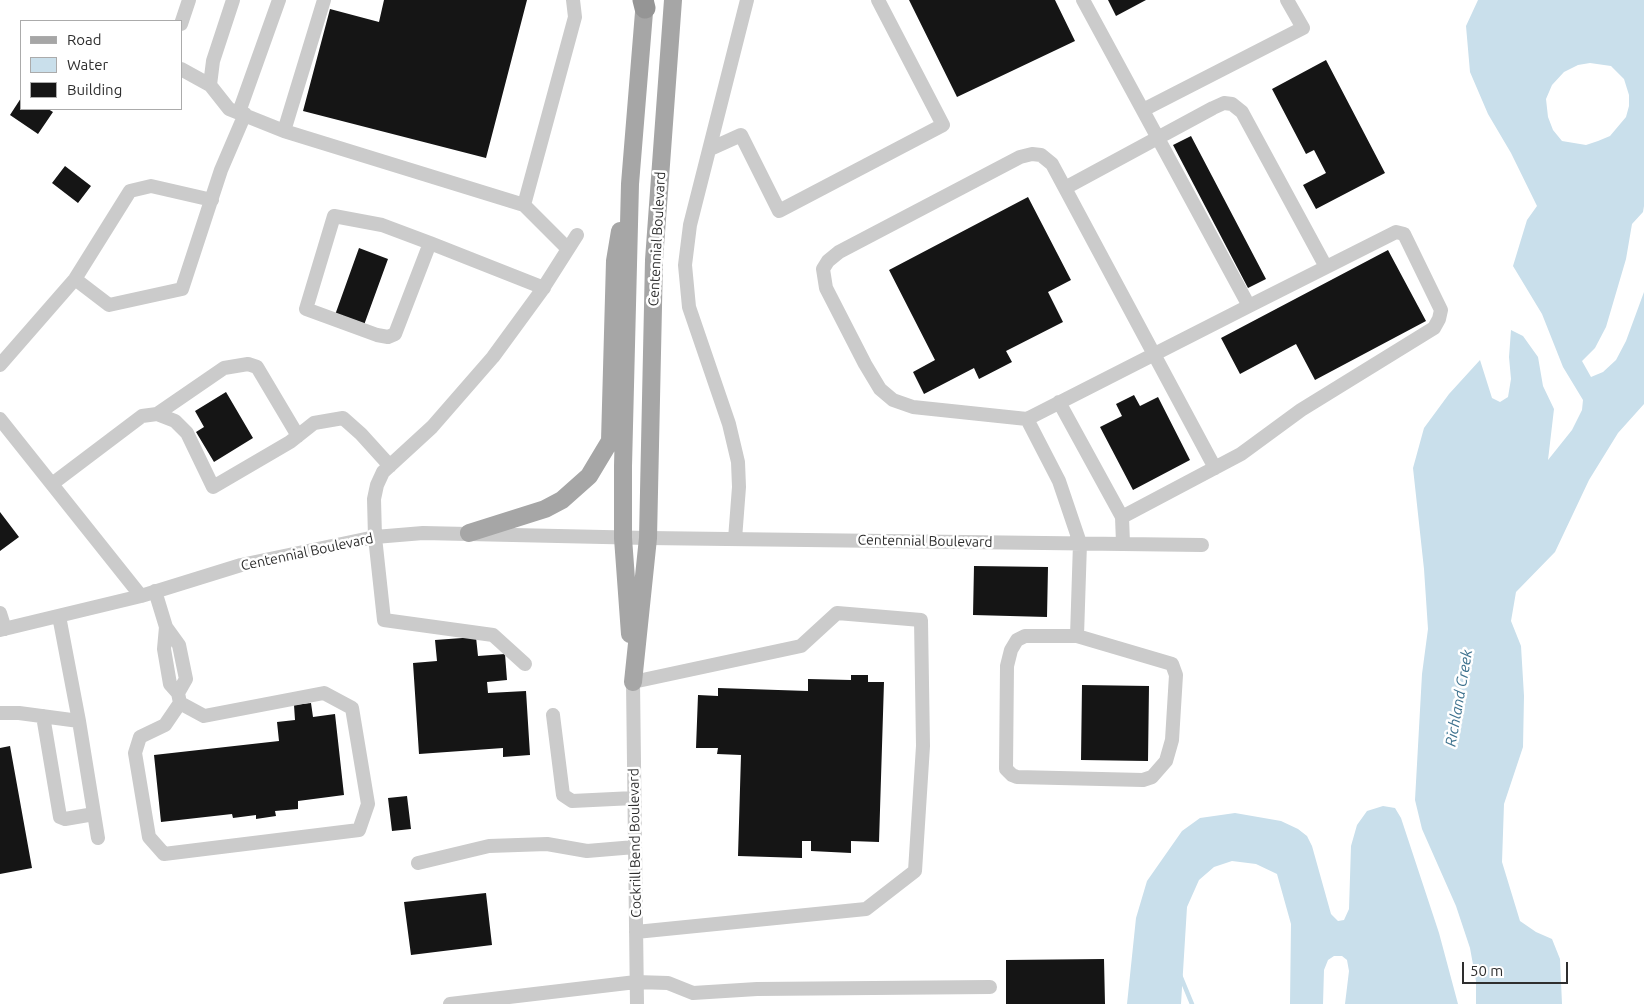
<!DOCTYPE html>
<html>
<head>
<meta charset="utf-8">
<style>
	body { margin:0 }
	#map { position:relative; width:1644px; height:1004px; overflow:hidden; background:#fff; font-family:Ubuntu,sans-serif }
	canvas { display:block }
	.legend { position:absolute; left:20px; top:20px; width:162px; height:90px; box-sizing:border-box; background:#fff; border:1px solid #ababab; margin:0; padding:6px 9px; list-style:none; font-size:15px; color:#2e2e2e }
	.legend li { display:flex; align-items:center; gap:10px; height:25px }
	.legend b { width:25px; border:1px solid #ababab }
	.scale { position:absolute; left:1462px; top:962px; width:106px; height:22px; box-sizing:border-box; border:2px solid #2e2e2e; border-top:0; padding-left:6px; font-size:15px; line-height:18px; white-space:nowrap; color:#2e2e2e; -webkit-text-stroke:4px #fff; paint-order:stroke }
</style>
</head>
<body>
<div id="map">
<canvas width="1644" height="1004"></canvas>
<ul class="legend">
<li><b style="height:6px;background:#a6a6a6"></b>Road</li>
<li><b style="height:14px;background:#c9dfeb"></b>Water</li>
<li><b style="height:14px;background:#151515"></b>Building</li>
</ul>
<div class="scale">50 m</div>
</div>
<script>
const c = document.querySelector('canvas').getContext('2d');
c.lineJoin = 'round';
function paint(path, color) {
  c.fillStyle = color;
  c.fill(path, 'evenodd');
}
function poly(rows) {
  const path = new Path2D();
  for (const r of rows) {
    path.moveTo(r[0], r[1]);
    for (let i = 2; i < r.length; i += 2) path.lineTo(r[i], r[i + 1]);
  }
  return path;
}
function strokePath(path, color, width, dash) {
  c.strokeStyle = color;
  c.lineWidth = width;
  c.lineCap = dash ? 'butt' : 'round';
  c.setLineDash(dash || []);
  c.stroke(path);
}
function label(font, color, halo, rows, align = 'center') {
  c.font = font + ' Ubuntu,sans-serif';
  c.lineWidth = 5;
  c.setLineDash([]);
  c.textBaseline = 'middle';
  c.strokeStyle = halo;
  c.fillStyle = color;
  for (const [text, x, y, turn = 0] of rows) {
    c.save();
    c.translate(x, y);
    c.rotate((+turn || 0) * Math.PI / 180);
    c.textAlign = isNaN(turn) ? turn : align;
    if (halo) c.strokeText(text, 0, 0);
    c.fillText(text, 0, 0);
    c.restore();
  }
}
const water = poly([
	[1478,0,1644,0,1644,206,1643,212,1632,224,1626,259,1606,327,1595,348,1582,361,1591,377,1603,372,1616,360,1626,341,1644,292,1644,404,1618,433,1589,480,1555,552,1516,592,1511,621,1521,646,1524,696,1523,747,1504,804,1502,862,1520,921,1536,932,1552,939,1560,959,1562,1004,1476,1004,1476,981,1470,948,1456,906,1422,829,1415,800,1422,674,1428,629,1424,569,1413,468,1424,428,1449,394,1480,360,1492,398,1500,402,1508,397,1511,379,1509,357,1511,330,1523,336,1538,357,1543,386,1554,409,1548,460,1572,430,1582,410,1583,400,1563,367,1542,314,1513,266,1527,220,1537,206,1511,153,1488,114,1470,72,1466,26],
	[1590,63,1611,66,1624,79,1629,95,1629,106,1626,117,1610,136,1598,141,1586,145,1562,141,1553,130,1548,117,1546,99,1552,85,1564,72,1578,65],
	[1383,806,1395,808,1401,818,1439,933,1458,1004,1345,1004,1349,971,1347,960,1342,956,1334,956,1328,960,1324,970,1323,1004,1290,1004,1291,924,1277,874,1256,864,1232,861,1214,867,1199,880,1187,907,1181,1004,1127,1004,1136,918,1147,881,1182,831,1200,818,1235,813,1281,821,1298,829,1307,836,1312,846,1331,914,1338,921,1344,920,1349,909,1351,846,1357,825,1367,811]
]);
const stream = poly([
	[1180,975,1192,1004]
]);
const building = poly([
	[384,0,527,0,486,158,303,111,330,9,379,22],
	[909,0,1055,0,1075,41,957,97],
	[1108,0,1146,0,1116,16],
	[1326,60,1385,173,1316,209,1303,185,1326,173,1314,150,1306,154,1272,89],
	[21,98,21,109,48,109,53,112,38,134,10,115],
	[1191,136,1266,279,1248,288,1173,145],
	[65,166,91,186,78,203,52,183],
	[1028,197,1071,280,1048,292,1063,322,1006,351,1012,362,979,379,974,368,924,394,913,372,935,360,889,270],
	[359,248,388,259,364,325,335,315],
	[1388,250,1426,321,1315,380,1296,344,1240,374,1221,338],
	[226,392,253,438,214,462,196,432,204,427,195,411],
	[1134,395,1140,406,1158,397,1190,460,1133,490,1100,427,1122,416,1116,404],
	[0,512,19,537,0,551],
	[974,566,1048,567,1047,617,973,615],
	[476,637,478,656,505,654,507,680,487,682,488,693,526,691,530,755,503,757,503,748,419,754,413,663,437,661,435,640],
	[851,675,868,675,868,682,884,682,879,842,851,841,851,853,811,851,811,841,802,841,802,858,738,856,741,755,717,754,718,748,696,748,698,695,718,696,718,688,808,691,808,679,851,680],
	[1082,685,1149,686,1148,761,1081,760],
	[311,703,313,717,335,714,344,795,298,801,298,809,275,811,276,816,256,819,256,815,233,818,232,814,161,822,154,755,279,741,277,722,295,720,294,705],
	[10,746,32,868,0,874,0,748],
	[407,796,411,829,392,831,388,798],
	[486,893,492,945,411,955,404,902],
	[1104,959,1105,1004,1006,1004,1006,960]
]);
const minor = poly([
	[233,0,213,61,210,85,229,109,284,131],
	[324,0,284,131,524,205,568,249],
	[181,24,189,0],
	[181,69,210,85],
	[1143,110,1303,28,1287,0],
	[239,112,279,0],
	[710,149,741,135,779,211,943,125,878,0],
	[1065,188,1213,108,1224,103,1232,104,1242,112,1326,267],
	[524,205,575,17,573,0],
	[430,243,382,225,334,216,306,309,377,335,388,337,395,334,430,243,544,288],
	[75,279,109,305,182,289,221,170,245,114],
	[0,365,75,279,130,191,151,186,212,200],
	[1059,402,1122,517,1241,454,1301,410,1434,328,1439,319,1441,310,1404,234,1396,232,1249,306],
	[157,414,224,368,248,364,257,367,298,436],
	[0,419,141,596],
	[1027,419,913,407,893,400,880,389,865,364,826,288,823,269,828,261,839,252,1020,157,1032,154,1041,155,1052,164,1215,468],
	[52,484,142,416,157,414,175,421,187,433,213,487,290,442,314,423,343,418,361,434,390,466],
	[1122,517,1123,543],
	[735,539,739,487,738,462,729,424,689,307,685,265,690,225,747,0],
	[155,591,166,627,179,645,186,679,178,693,170,684,164,649,166,627],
	[0,613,5,629],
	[0,630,141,596,241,565,375,537,423,533,648,538,1202,545],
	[1077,636,1172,664,1176,675,1172,740,1166,761,1152,777,1143,780,1017,777,1012,775,1006,769,1007,666,1011,650,1017,640,1025,636,1077,636,1080,543,1059,481,1027,419,1249,306,1083,0],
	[525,664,493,635,384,620,375,537,374,499,377,485,383,472,432,427,493,357,542,290,577,235],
	[178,693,180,703,165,725,140,737,135,753,149,837,164,854,359,830,368,804,352,708,324,693,204,716,180,703],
	[0,713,19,713,79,721,59,616],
	[553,715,563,795,572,801,634,798],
	[43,716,60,817,65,819,94,814],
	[79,721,98,838],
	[418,863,489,846,547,844,587,851,635,847],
	[636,932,866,909,915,871,923,746,921,620,837,613,801,646,633,682,637,1004],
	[450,1004,636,982,668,983,693,993,757,989,990,987]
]);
const major = poly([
	[469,533,545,509,562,500,589,476,610,441,615,261,620,231],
	[630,634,623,538,623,466,630,184,645,0],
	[633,682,648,538,654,260,673,0]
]);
const highway = poly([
	[643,0,645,8]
]);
const streetNames = [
	["Centennial Boulevard",657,239,-87],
	["Centennial Boulevard",925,541,1],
	["Centennial Boulevard",307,552,-12],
	["Cockrill Bend Boulevard",635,843,-91]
];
const waterNames = [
	["Richland Creek",1459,698,-80]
];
paint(water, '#c9dfeb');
strokePath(stream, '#c9dfeb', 4.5);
paint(building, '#151515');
strokePath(minor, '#cbcbcb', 14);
strokePath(major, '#a6a6a6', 18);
strokePath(highway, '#959595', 21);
label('14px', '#2e2e2e', '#fff', streetNames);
label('italic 15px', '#3e728e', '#fff', waterNames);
</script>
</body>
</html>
